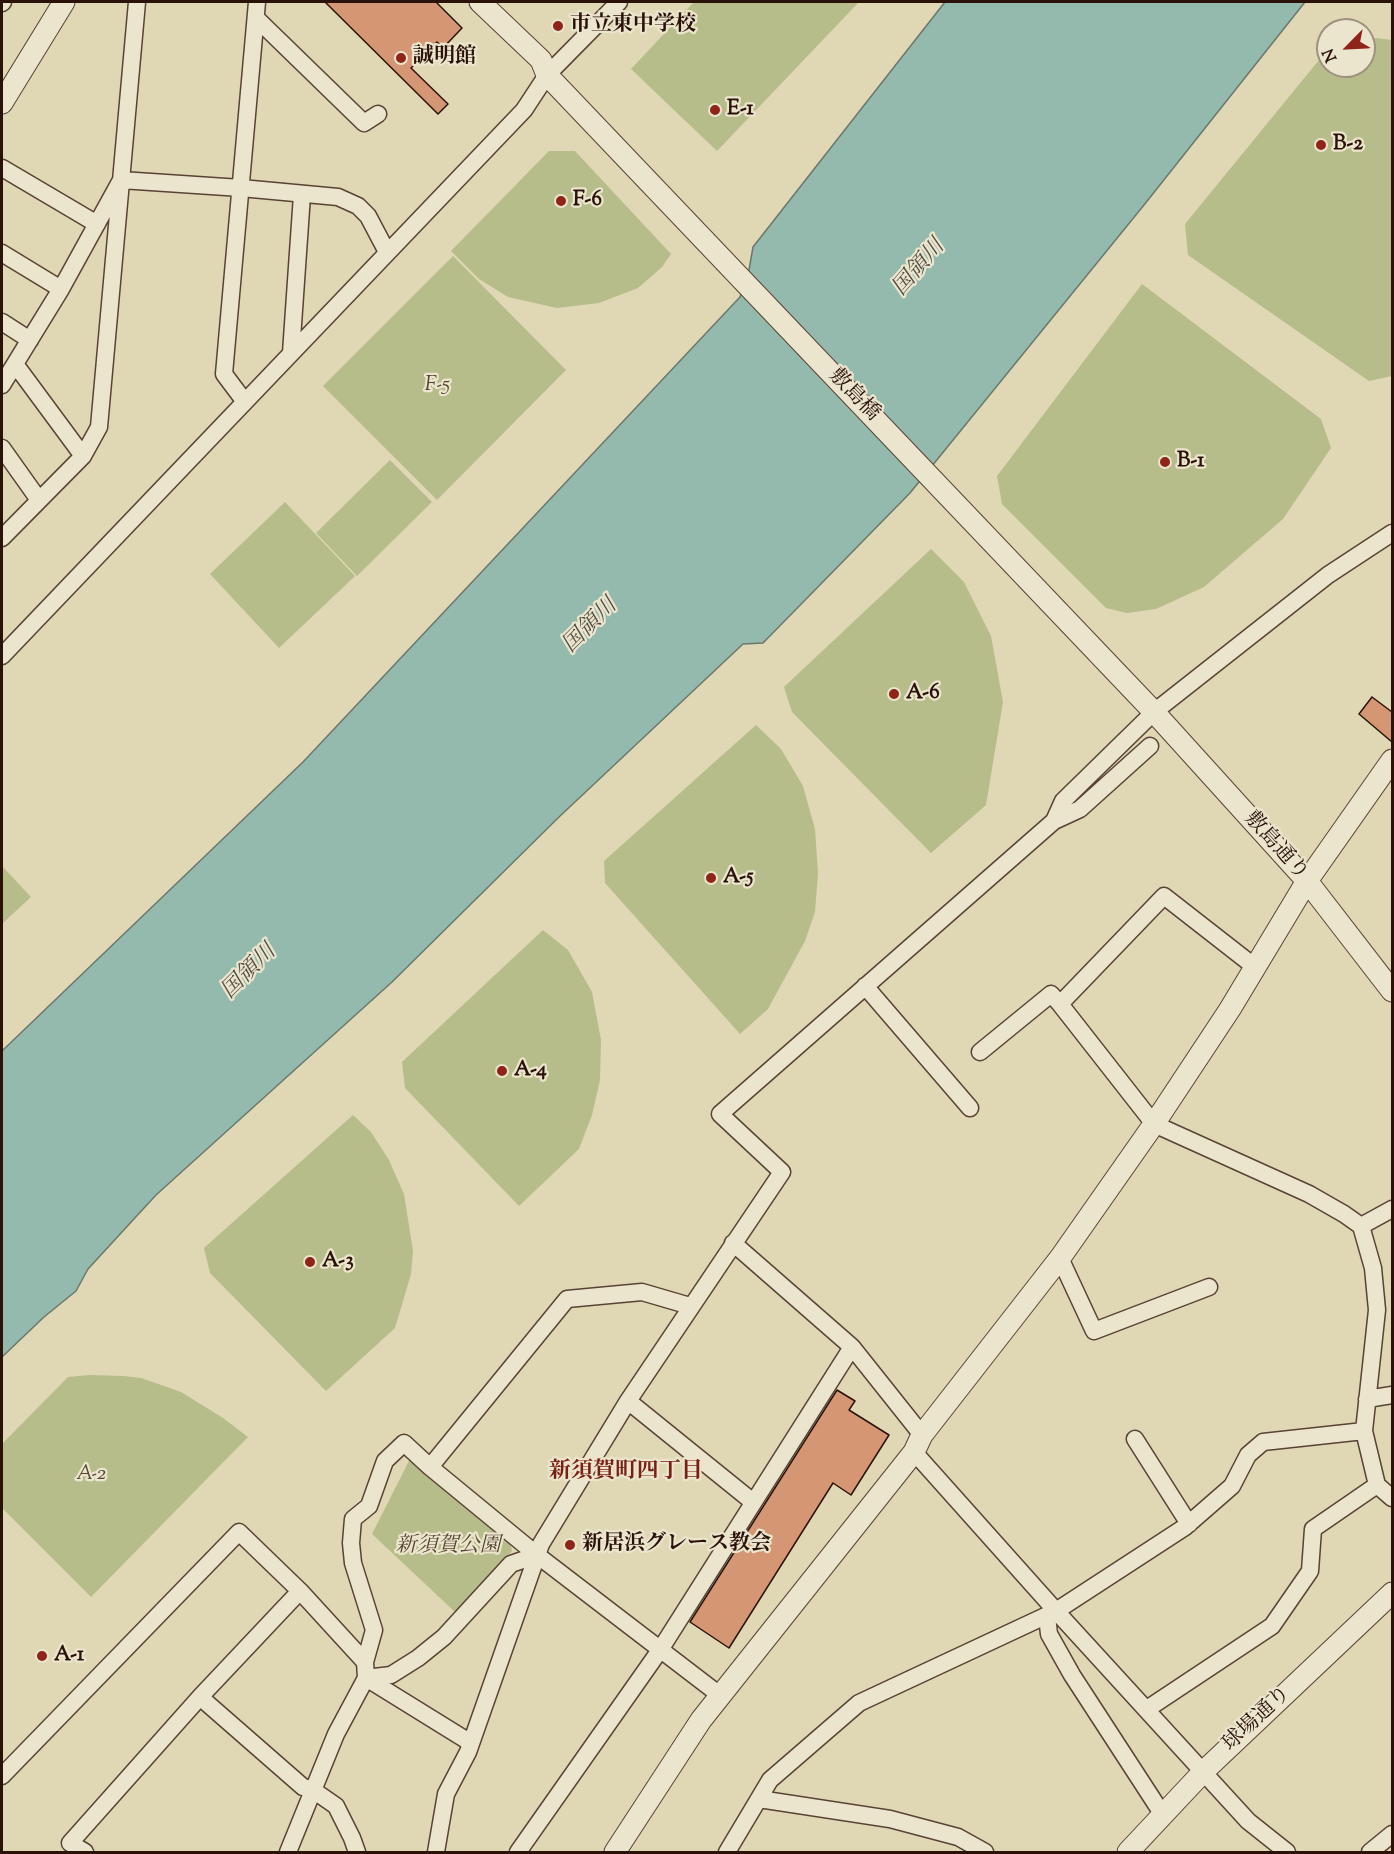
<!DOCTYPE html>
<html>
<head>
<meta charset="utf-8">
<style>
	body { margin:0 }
	#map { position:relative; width:1394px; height:1854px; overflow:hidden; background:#e0d7b4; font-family:"Sorts Mill Goudy",serif }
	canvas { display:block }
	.frame { position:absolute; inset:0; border:3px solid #2b1209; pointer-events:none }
	.north { position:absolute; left:1316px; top:18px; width:60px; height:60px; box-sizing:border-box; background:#ebe5ce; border:2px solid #9e917f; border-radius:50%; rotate:246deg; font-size:16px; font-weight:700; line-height:24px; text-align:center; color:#2b1209 }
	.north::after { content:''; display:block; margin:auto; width:21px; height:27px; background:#8f2418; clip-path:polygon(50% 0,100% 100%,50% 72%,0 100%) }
</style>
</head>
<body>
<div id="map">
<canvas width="1394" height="1854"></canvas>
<div class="frame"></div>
<div class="north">N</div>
</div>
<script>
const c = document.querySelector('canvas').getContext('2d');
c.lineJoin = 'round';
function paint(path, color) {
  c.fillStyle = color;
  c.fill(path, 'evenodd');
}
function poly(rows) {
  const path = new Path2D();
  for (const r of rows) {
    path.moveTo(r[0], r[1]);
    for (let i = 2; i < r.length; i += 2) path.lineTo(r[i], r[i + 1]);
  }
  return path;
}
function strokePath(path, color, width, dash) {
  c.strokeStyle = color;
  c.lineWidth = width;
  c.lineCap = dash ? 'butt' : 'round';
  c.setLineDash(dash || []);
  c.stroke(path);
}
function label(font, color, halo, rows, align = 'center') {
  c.font = font + ' "Sorts Mill Goudy","Noto Serif JP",serif';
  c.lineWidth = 4.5;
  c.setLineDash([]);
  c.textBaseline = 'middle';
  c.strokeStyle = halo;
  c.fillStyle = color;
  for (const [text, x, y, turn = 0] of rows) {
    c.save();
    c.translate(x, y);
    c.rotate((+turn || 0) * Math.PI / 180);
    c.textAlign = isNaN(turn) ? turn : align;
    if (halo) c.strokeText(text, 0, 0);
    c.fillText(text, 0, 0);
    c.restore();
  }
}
const green = poly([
	[694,2,859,2,717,151,631,69],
	[1376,38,1392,40,1392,376,1369,381,1188,255,1185,224,1328,49,1328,66,1364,66,1364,39],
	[549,151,575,151,671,254,662,267,638,288,599,303,557,308,508,297,479,279,451,251],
	[453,256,566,370,437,500,323,386],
	[1142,284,1321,419,1331,448,1283,519,1204,587,1156,609,1127,613,1106,608,1002,504,997,476],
	[390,460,432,502,357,576,316,533],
	[285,502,355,576,279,648,210,574],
	[931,549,964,582,991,636,1003,702,986,805,931,853,792,712,784,687],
	[756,725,781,749,803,786,815,829,818,873,815,912,805,941,768,1009,740,1034,605,883,604,861],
	[2,866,31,897,2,924],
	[543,930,568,950,592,992,601,1040,600,1080,592,1115,579,1149,519,1206,405,1088,402,1062],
	[353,1115,371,1132,389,1160,404,1194,413,1251,411,1274,395,1328,326,1391,210,1273,204,1248],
	[89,1375,124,1376,141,1378,167,1387,181,1392,223,1418,248,1437,91,1597,2,1508,2,1444,68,1377],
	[410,1459,510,1542,512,1551,455,1612,372,1534]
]);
const water = poly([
	[945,2,1305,2,1144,205,910,493,763,643,743,644,559,817,392,982,156,1195,88,1269,76,1291,44,1317,2,1357,2,1051,303,762,740,297,749,270,753,247,945,2]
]);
const building = poly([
	[325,2,436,2,462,28,443,48,437,42,411,68,448,104,438,114,325,2],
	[1372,697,1392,712,1392,742,1359,714,1372,697],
	[837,1390,855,1401,849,1410,889,1435,851,1495,833,1483,729,1648,690,1622,837,1390]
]);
const minor = poly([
	[2,3,3,2],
	[256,18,364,123,378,114],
	[2,168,97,224],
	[2,253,61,289],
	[2,322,30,340],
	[291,353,302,195],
	[15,364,83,456],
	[2,385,61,289,121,180,241,188,338,197,358,206,368,216,387,252],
	[245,402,224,374,257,2],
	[2,448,39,500],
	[2,538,83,456,99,427,137,2],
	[2,656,524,110,547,75,619,2],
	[1054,821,1080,809,1150,746],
	[1255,967,1164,896,1060,1004,1154,1124,1309,1194,1344,1214,1361,1226,1373,1268,1377,1310,1364,1431,1377,1485,1392,1498],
	[865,986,970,1108],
	[980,1052,1051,994,1060,1004],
	[1361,1226,1392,1209],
	[1060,1258,1094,1331,1209,1287],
	[852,1347,922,1435],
	[1367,1399,1392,1395],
	[628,1401,753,1502],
	[1135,1439,1189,1524],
	[914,1452,1056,1611,1248,1821,1287,1852],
	[430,1467,567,1299,642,1292,690,1306],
	[300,1591,365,1662],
	[1047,1616,1049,1634,1072,1675,1163,1815],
	[366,1678,391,1675,418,1658,444,1637,511,1564,537,1555],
	[366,1678,471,1743],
	[200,1697,303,1787,313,1790,336,1806,352,1838,357,1852],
	[1147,1709,1272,1626,1310,1571,1313,1529,1377,1485],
	[2,1776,239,1532,300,1591,200,1697,70,1843,85,1852],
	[759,1799,890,1819,958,1837,985,1852],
	[288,1852,336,1734,366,1678,365,1662,374,1630,353,1563,351,1543,353,1519,369,1506,385,1461,404,1443,430,1467,537,1555,721,1696],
	[436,1852,446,1794,468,1752,541,1544,628,1401,782,1172,720,1114,1054,821,1063,801,1154,712,1328,575,1392,533],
	[518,1852,660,1650,852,1347,733,1243],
	[727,1852,770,1780,859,1703,1056,1611,1185,1527,1232,1486,1248,1455,1263,1442,1364,1431],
	[1370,1852,1392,1834]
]);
const tertiary = poly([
	[480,2,541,60,547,75,1154,712,1307,881,1392,991],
	[2,103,64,2],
	[615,1852,701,1720,914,1452,922,1435,1060,1258,1154,1124,1230,1009,1307,881,1392,760],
	[1128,1852,1204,1771,1392,1593]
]);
const markers = [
	[558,26,6,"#8f2418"],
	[401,58,6,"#8f2418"],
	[715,110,6,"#8f2418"],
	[1321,145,6,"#8f2418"],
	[561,201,6,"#8f2418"],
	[1165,462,6,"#8f2418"],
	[894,694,6,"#8f2418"],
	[711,878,6,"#8f2418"],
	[502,1071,6,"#8f2418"],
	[310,1262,6,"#8f2418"],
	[570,1545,6,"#8f2418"],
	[42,1656,6,"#8f2418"]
];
const poiNames = [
	["市立東中学校",570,26],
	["誠明館",413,58],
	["E-1",727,110],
	["B-2",1333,145],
	["F-6",573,201],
	["B-1",1177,462],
	["A-6",906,694],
	["A-5",723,878],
	["A-4",514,1071],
	["A-3",322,1262],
	["新居浜グレース教会",582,1545],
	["A-1",54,1656]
];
const parkNames = [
	["F-5",437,386],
	["A-2",91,1475],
	["新須賀公園",448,1547]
];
const streetNames = [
	["敷島橋",853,396,46],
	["敷島通り",1275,847,48],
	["球場通り",1258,1720,-43]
];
const waterNames = [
	["国領川",920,269,-49],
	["国領川",591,627,-45],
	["国領川",250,973,-45]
];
const neighbourhoodNames = [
	["新須賀町四丁目",626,1473]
];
paint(green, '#b7bd8a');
paint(water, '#94baad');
strokePath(water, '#6a776b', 1.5);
paint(building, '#d59673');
strokePath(building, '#2b1209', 1.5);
strokePath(minor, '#584334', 19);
strokePath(tertiary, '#584334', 23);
strokePath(minor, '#ebe5ce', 16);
strokePath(tertiary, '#ebe5ce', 21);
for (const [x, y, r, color] of markers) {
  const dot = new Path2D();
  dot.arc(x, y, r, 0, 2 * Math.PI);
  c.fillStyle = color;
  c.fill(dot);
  strokePath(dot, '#ebe5ce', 2);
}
label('bold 21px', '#2b1209', '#ebe5ce', poiNames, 'left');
label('italic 21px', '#554530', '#ebe5ce', parkNames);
label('21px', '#2b1209', '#ebe5ce', streetNames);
label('italic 22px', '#504d42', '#ebe5ce', waterNames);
label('bold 22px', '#7a1f14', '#ebe5ce', neighbourhoodNames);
</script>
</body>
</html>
